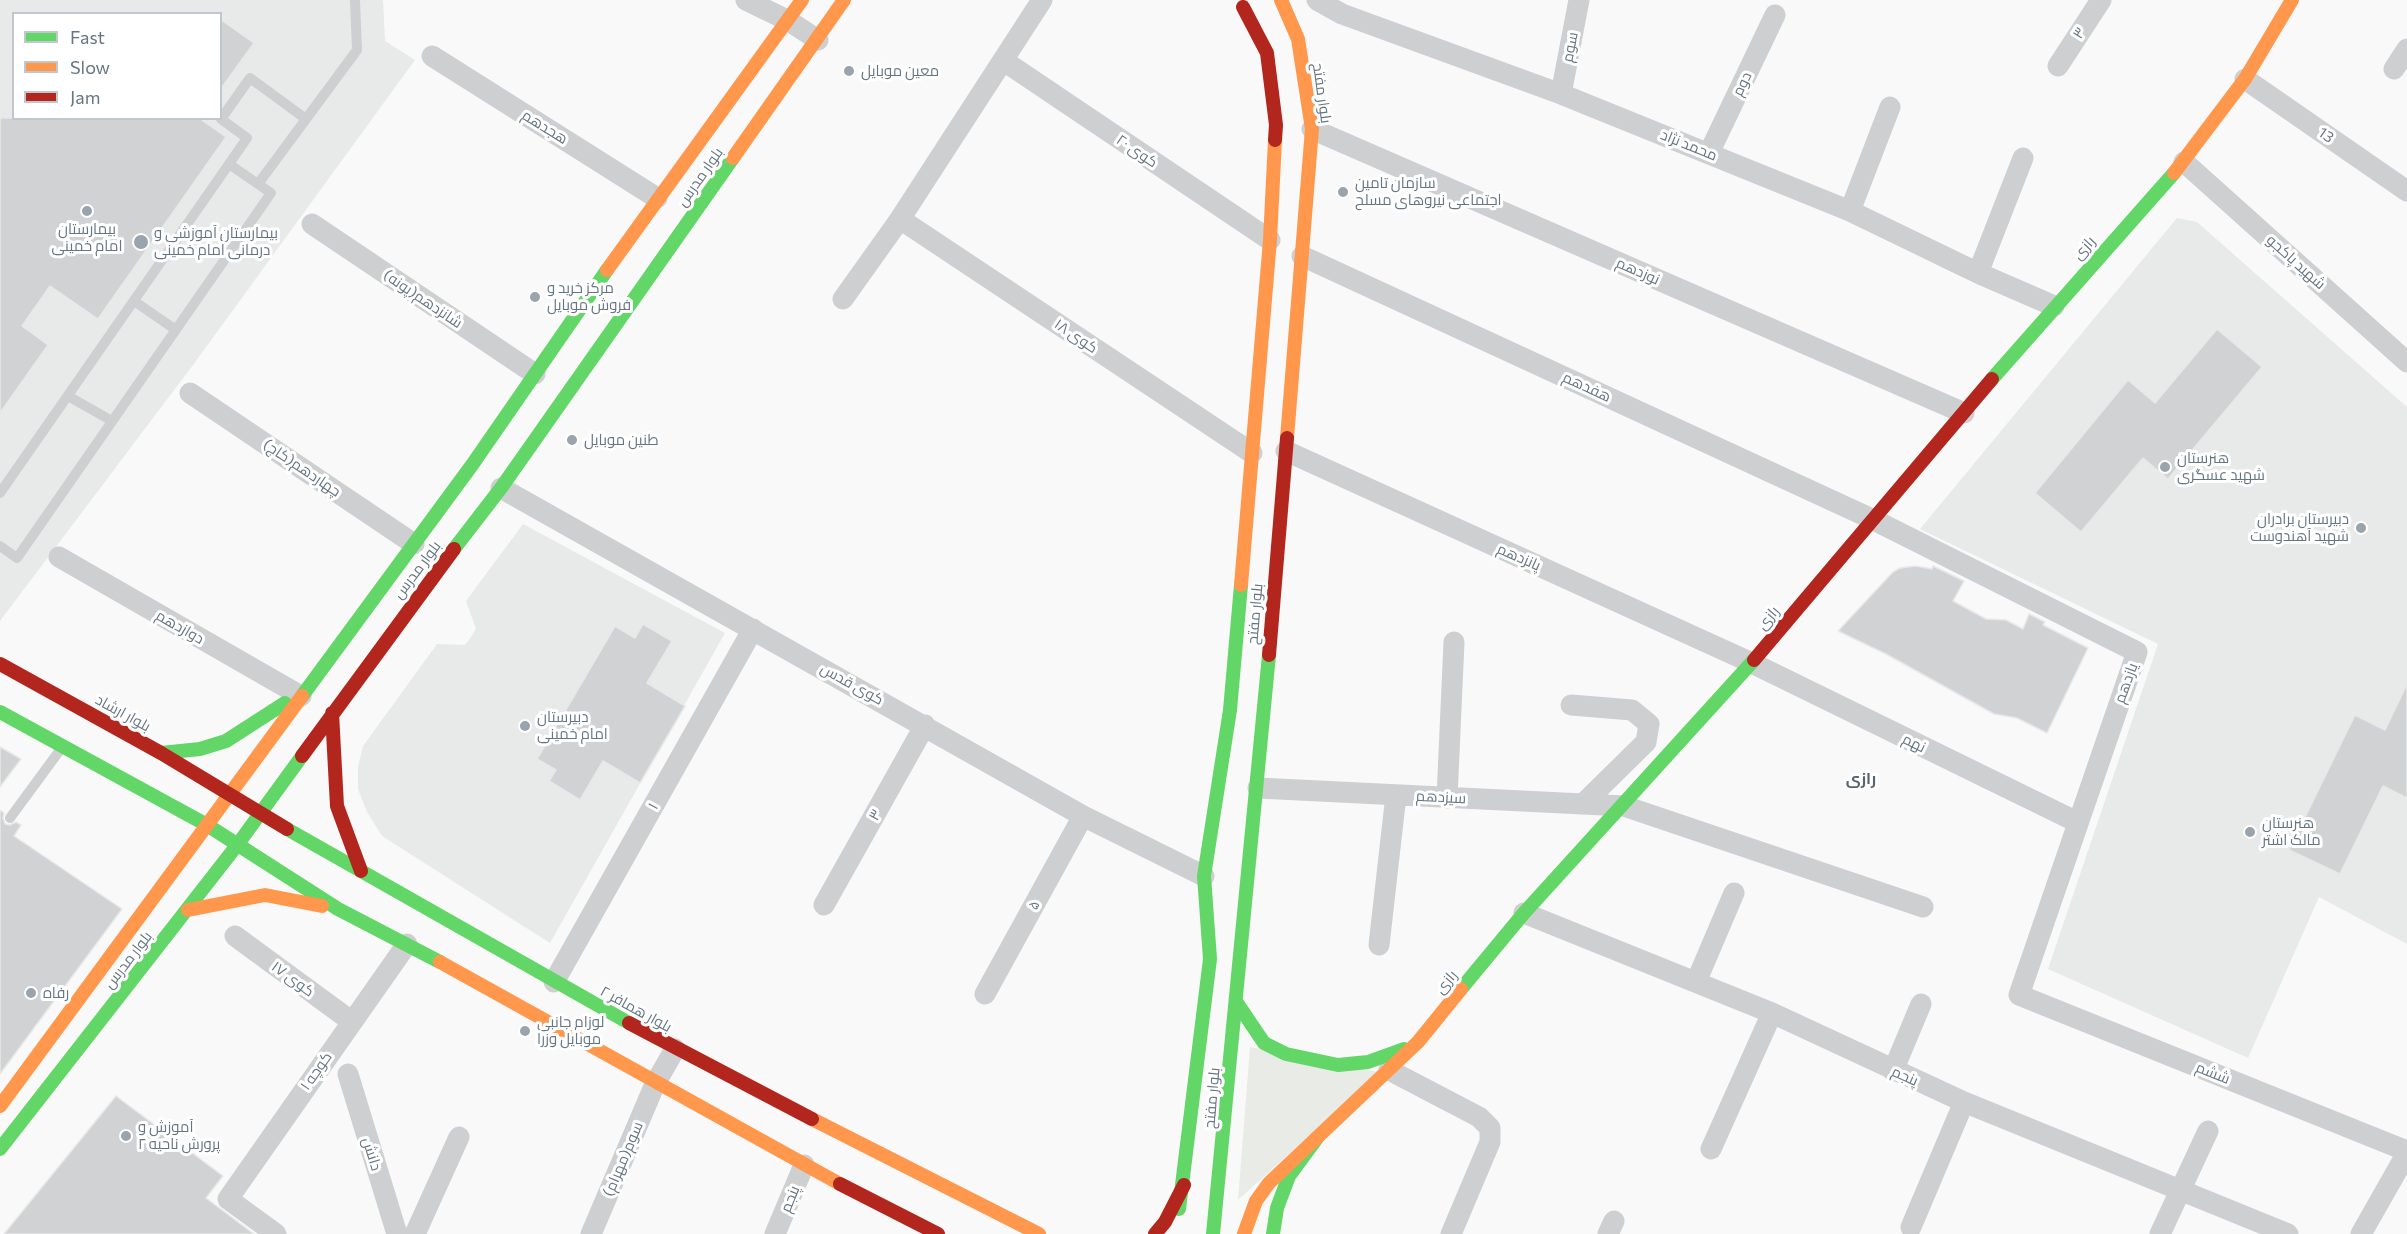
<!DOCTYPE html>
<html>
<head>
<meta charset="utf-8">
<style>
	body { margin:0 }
	#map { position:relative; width:2407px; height:1234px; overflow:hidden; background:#f9f9f9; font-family:Commissioner,sans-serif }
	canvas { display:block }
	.legend { position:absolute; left:12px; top:12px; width:210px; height:108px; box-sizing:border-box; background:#fff; border:2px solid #c1c8cd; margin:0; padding:8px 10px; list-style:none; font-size:18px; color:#657683 }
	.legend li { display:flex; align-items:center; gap:12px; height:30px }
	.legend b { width:30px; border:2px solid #c1c8cd }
</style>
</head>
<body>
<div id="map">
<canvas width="2407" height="1234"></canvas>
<ul class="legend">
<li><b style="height:8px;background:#63d668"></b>Fast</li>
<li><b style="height:8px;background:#ff974d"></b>Slow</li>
<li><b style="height:8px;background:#b3261e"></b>Jam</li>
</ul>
</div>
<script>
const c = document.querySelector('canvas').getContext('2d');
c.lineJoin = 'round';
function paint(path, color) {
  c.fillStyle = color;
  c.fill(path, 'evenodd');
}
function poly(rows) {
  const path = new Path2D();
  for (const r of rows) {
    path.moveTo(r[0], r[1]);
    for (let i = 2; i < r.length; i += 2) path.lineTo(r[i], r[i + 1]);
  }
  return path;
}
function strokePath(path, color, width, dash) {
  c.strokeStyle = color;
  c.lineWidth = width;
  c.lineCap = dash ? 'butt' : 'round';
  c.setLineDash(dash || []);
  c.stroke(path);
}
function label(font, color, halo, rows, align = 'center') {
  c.font = font + ' Commissioner,Cairo,sans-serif';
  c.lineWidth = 6;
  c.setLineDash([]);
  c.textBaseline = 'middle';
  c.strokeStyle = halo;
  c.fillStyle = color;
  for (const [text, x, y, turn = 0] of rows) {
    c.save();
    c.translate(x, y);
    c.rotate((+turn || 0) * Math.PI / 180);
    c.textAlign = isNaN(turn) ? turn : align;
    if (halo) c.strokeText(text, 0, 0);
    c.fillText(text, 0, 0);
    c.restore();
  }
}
const built = poly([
	[0,0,383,0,385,41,415,60,193,365,0,621],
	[14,14,220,14,220,118,14,118],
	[2177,218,2197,222,2407,407,2407,944,2319,897,2248,1058,2048,969,2158,644,1920,529],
	[523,524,725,633,550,943,382,836,367,812,358,789,358,767,363,746,437,644,465,645,471,637,476,629,466,601]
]);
const green = poly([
	[1250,1047,1379,1072,1238,1200]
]);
const building = poly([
	[220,19,254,43,220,90,220,19],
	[0,118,199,118,226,137,98,319,50,286,22,326,48,345,0,413,0,118],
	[2217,329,2262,367,2168,479,2143,458,2081,532,2035,493,2128,380,2155,403,2217,329],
	[1916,566,1932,569,1933,566,1964,581,1953,601,1986,619,2006,620,2023,629,2029,614,2045,622,2043,625,2088,648,2047,733,2017,718,1994,714,1886,654,1838,631,1893,572,1900,568,1916,566],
	[643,624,672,641,647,683,685,706,640,783,603,761,580,800,549,781,556,770,537,759,615,626,635,638,643,624],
	[2407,684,2407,798,2383,786,2340,874,2289,850,2355,715,2385,730,2407,684],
	[0,747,21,759,0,787,0,747],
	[0,810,4,813,3,818,5,824,10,825,16,822,21,825,14,836,122,909,0,1074,0,810],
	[116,1096,223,1176,206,1198,254,1234,4,1234,116,1096]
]);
const lane = poly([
	[229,164,247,138,221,119,250,78,306,119],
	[258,184,357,50,355,0],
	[134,301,176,330],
	[68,396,112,421],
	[0,493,229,164,271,193,17,558,0,546],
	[10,818,60,750]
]);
const street = poly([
	[746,0,789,21,818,40],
	[1317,0,1342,14,1561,94,1850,211,1978,273,2054,306],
	[432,56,657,198],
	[1004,61,1270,240],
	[2058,66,2101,0],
	[2394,69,2407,49],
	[2245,79,2407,191],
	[1561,94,1579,0],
	[1312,129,1964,413],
	[1709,153,1775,15],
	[2184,162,2407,362],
	[1850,211,1890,107],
	[900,219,1252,453],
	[312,224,535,374],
	[1302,256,1872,519,2137,652,2019,995,2407,1151],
	[1978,273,2023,158],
	[843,299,900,219,1042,0],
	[190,393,414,544],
	[1286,451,1752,663,2077,822],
	[501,488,1083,816,1204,876],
	[59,557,301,696],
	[1571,705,1632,710,1649,724,1646,742,1583,804],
	[1258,788,1624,806,1923,907],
	[1447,798,1454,642],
	[824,905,925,725],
	[1524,913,1772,1013,1964,1102,2288,1234],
	[235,936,351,1021],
	[1379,945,1396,795],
	[554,982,753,629],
	[1696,982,1734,893],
	[985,994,1083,816],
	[1389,1070,1479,1117,1490,1128,1490,1142,1451,1234],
	[1893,1071,1921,1004],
	[348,1074,397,1234],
	[1711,1149,1772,1013],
	[1911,1227,1964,1102],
	[276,1234,228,1199,407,944],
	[415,1234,459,1137],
	[591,1234,655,1084,675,1049],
	[775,1234,804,1165],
	[1608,1234,1614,1221],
	[2160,1234,2208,1131],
	[2361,1234,2407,1153]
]);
const fast = poly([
	[1992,379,2174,173],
	[454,549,501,488,733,158],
	[302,696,472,465,607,270],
	[0,712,207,825,338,909,440,962],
	[161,753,200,749,226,741,285,703],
	[287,829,629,1023],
	[1461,989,1524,913,1754,660],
	[1237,1003,1264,1043,1286,1054,1338,1065,1368,1062,1404,1049],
	[0,1149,238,844,302,756],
	[1179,1209,1210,959,1204,876,1230,710,1241,585],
	[1213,1234,1269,655],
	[1273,1234,1277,1208,1289,1176,1317,1138]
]);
const slow = poly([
	[1281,0,1298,39,1312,129,1287,438],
	[733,158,844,0],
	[2174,173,2245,79,2292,0],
	[607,270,802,0],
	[1241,585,1270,240,1275,140],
	[188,910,265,895,322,906],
	[440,962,840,1184],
	[0,1106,302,696],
	[812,1119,1039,1234],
	[1244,1234,1256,1201,1269,1183,1418,1042,1461,989]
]);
const jam = poly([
	[1243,7,1267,53,1276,125,1275,140],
	[1269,655,1287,438],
	[1754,660,1992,379],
	[0,664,161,753,287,829],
	[332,713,337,806,361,871],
	[302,756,454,549],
	[629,1023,812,1119],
	[840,1184,938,1234],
	[1155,1234,1165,1222,1184,1185]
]);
const markers = [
	[849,71,6,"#99a4ac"],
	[1343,192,6,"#99a4ac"],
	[87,211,6,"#99a4ac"],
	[141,242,8,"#99a4ac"],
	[535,297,6,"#99a4ac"],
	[572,440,6,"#99a4ac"],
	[2165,467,6,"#99a4ac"],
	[2361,528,6,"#99a4ac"],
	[525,726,6,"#99a4ac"],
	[2250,832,6,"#99a4ac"],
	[31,993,6,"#99a4ac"],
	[525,1031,6,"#99a4ac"],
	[126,1136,6,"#99a4ac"]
];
const streetNames = [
	["۳",2079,33,-57],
	["سوم",1570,47,-79],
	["دوم",1742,84,-64],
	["بلوار مفتح",1322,93,82],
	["هجدهم",545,127,32],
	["13",2326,135,35],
	["محمد نژاد",1689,145,22],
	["کوی ۲۰",1137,151,34],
	["بلوار مدرس",700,177,-55],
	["رازی",2084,248,-48],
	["شهید پاکجو",2296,262,42],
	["نوزدهم",1638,271,24],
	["شانزدهم(پونه)",423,299,34],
	["کوی ۱۸",1076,336,34],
	["هفدهم",1587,387,25],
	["چهاردهم(کاج)",302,468,34],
	["پانزدهم",1519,557,24],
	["بلوار مدرس",417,570,-53],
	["بلوار مفتح",1255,614,-85],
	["رازی",1768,618,-50],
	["دوازدهم",180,627,30],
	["یازدهم",2126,683,-70],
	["کوی قدس",852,684,29],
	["بلوار ارشاد",123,713,29],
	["نهم",1914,743,26],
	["سیزدهم",1441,797,3],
	["۱",653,806,-61],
	["۳",875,815,-61],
	["۵",1034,905,-61],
	["بلوار مدرس",128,960,-52],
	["کوی ۱۷",293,979,36],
	["رازی",1446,982,-50],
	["بلوار همافر ۲",636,1009,29],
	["کوچه ۱",316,1071,-55],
	["ششم",2213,1073,22],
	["پنجم",1905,1076,24],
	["بلوار مفتح",1212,1098,-85],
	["دانش",372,1154,73],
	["سوم(مهرام)",623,1159,-67],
	["پنجم",790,1199,-68]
];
const poiNames = [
	["معین موبایل",861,71],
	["سازمان تامین",1355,183],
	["اجتماعی نیروهای مسلح",1355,200],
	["بیمارستان",87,229,"center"],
	["امام خمینی",87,246,"center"],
	["بیمارستان آموزشی و",154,233],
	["درمانی امام خمینی",154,250],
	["مرکز خرید و",547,288],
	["فروش موبایل",547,305],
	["طنین موبایل",584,440],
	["هنرستان",2177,458],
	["شهید عسگری",2177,475],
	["دبیرستان برادران",2349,519,"right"],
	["شهید آهندوست",2349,536,"right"],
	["دبیرستان",537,717],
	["امام خمینی",537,734],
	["هنرستان",2262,823],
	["مالک اشتر",2262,840],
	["رفاه",43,993],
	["لوزام جانبی",537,1022],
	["موبایل وزرا",537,1039],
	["آموزش و",138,1127],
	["پرورش ناحیه ۲",138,1144]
];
const neighbourhoodNames = [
	["رازی",1861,779]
];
paint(built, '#e8e9e9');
paint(green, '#e8ebe6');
paint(building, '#d0d2d3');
strokePath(building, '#e8e8e8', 1.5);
strokePath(lane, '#cecfd0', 10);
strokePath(street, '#cecfd0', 21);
strokePath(fast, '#63d668', 14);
strokePath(slow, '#ff974d', 14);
strokePath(jam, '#b3261e', 14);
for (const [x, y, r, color] of markers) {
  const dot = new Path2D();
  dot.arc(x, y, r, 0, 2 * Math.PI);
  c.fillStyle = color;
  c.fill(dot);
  strokePath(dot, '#fff', 2);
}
label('15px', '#657683', '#fff', streetNames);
label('15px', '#657683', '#fff', poiNames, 'left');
label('bold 16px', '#57646e', '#fff', neighbourhoodNames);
</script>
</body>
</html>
